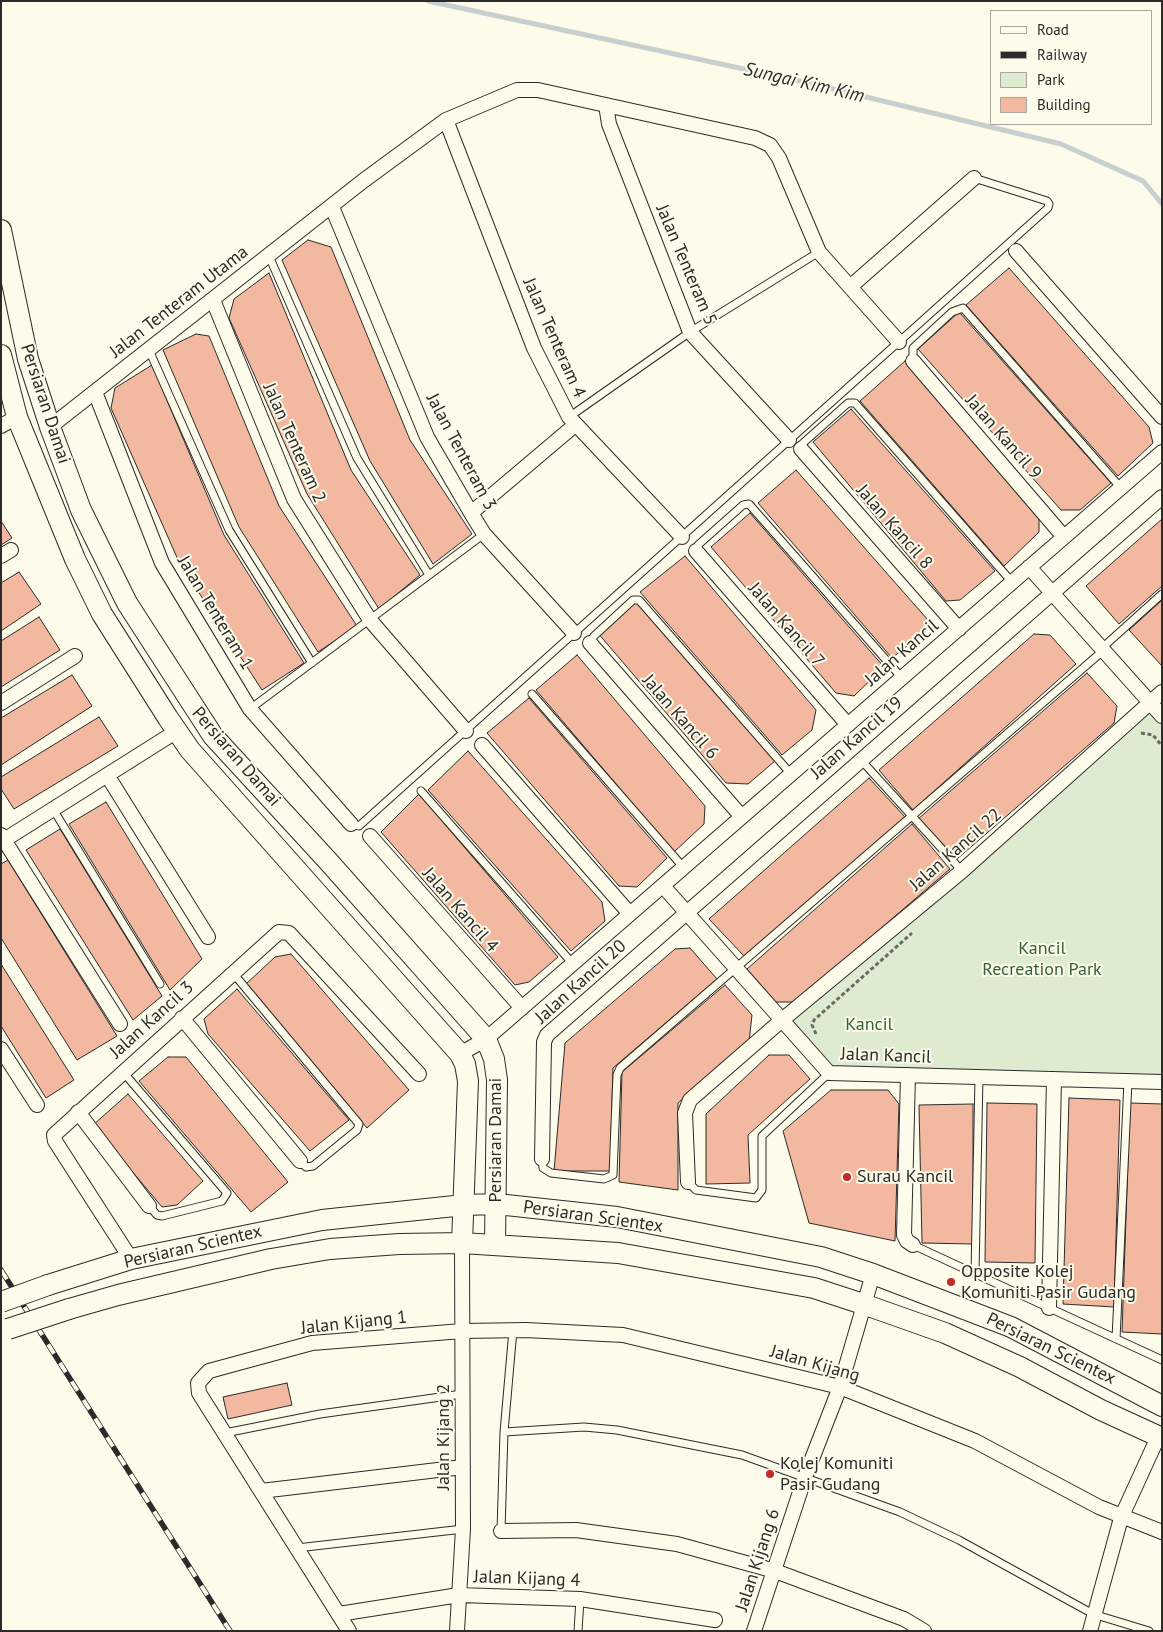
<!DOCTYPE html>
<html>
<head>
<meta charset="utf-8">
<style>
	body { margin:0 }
	#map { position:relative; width:1163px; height:1632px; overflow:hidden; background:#fdfbea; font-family:"PT Sans",sans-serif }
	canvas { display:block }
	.frame { position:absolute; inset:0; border:2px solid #2b2b2b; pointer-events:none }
	.legend { position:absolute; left:990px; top:10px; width:162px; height:115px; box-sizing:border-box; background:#fdfbea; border:1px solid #a9a89e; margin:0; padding:6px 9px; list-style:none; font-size:15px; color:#2b2b2b }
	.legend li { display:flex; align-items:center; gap:10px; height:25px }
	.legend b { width:25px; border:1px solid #a9a89e }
</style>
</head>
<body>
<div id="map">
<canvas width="1163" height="1632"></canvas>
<div class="frame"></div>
<ul class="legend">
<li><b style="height:6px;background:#fdfbea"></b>Road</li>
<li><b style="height:6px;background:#2b2b2b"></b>Railway</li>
<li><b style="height:14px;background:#deebd1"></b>Park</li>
<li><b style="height:14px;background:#f2b8a0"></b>Building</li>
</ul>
</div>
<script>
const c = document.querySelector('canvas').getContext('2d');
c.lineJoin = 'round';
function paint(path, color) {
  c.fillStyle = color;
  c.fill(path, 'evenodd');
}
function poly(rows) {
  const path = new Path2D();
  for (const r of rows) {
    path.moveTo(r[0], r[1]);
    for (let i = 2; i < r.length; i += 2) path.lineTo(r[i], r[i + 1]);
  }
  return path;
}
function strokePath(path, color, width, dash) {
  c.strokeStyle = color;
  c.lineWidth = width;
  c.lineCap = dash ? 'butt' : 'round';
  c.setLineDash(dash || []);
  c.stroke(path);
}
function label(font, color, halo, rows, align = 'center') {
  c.font = font + ' "PT Sans",sans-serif';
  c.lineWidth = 4;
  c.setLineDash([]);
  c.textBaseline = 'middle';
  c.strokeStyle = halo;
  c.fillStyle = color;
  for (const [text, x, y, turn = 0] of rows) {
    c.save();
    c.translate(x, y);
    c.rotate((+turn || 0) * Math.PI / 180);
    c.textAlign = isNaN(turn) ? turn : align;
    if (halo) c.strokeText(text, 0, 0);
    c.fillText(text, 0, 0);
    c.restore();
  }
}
const green = poly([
	[1147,707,1162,724,1162,1082,829,1073,781,1020,1147,707]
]);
const stream = poly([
	[428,1,800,81,1061,144,1143,181,1162,204]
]);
const building = poly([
	[308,240,331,247,410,440,472,534,433,564,370,461,282,260,308,240],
	[1009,268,1149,427,1153,443,1118,476,966,305,1009,268],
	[269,273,351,470,420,575,379,609,307,494,229,318,234,299,269,273],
	[959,312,1111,483,1080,510,1061,510,918,349,959,312],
	[196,334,209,336,279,506,357,626,318,652,239,527,163,350,196,334],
	[905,361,1039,519,1039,532,1004,566,860,401,905,361],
	[152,365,224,535,304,663,262,690,179,562,111,408,115,388,152,365],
	[851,409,995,571,960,600,946,601,813,442,851,409],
	[796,470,928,620,928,629,892,658,758,503,796,470],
	[750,513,884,667,854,696,836,693,711,547,750,513],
	[1162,519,1162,586,1119,624,1086,586,1162,519],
	[1,521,12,538,1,545,1,521],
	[685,556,816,710,812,730,782,755,640,592,685,556],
	[19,572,41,604,1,631,1,583,19,572],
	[634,600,775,761,748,784,726,783,597,632,634,600],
	[1162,600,1162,666,1129,630,1162,600],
	[39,617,60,650,1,687,1,641,39,617],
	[1034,634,1050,635,1076,664,913,810,879,770,1034,634],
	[577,655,705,806,704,824,674,852,536,690,577,655],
	[1087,673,1117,706,1114,723,957,859,918,819,1087,673],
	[72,675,92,706,1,765,1,718,72,675],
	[529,698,667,858,637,887,619,886,487,733,529,698],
	[99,717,118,746,14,809,1,789,1,777,99,717],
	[468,751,602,902,605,921,571,951,428,790,468,751],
	[869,778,905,817,744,956,709,919,869,778],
	[419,794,558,957,529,982,515,985,381,832,419,794],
	[106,802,202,959,170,990,69,824,106,802],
	[912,824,950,869,795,1002,776,1002,747,969,912,824],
	[60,829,162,996,133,1020,26,850,60,829],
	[8,860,117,1036,77,1060,1,938,1,864,8,860],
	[690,948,717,979,613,1068,610,1171,554,1171,565,1043,675,949,690,948],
	[291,954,409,1090,367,1128,246,984,275,957,291,954],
	[1,964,74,1080,46,1098,1,1026,1,964],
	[725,985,752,1015,749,1042,678,1103,678,1190,619,1182,622,1072,725,985],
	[237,989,349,1120,310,1151,208,1034,204,1019,237,989],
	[769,1055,789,1055,810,1079,748,1135,750,1183,706,1184,706,1114,769,1055],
	[168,1057,186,1057,288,1182,251,1212,139,1081,168,1057],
	[831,1090,888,1090,899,1104,895,1241,809,1223,783,1131,831,1090],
	[128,1094,203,1181,177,1205,162,1207,93,1125,128,1094],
	[1069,1098,1120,1100,1114,1307,1063,1304,1069,1098],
	[987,1103,1037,1104,1035,1263,985,1262,987,1103],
	[1130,1103,1162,1104,1162,1334,1122,1332,1130,1103],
	[973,1104,973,1244,922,1243,919,1105,973,1104],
	[287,1383,292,1405,228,1419,223,1397,287,1383]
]);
const path = poly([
	[1141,733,1153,735,1162,746],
	[816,1034,812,1025,814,1020,912,933]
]);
const service = poly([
	[269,256,357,458,429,575],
	[149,350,229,530,312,663],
	[913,361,913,348,952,312,963,308,1121,488],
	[569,417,690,332,819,252],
	[801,449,802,444,848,403,855,403,1012,582],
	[696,551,698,545,743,505,749,504,902,678],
	[590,643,594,636,633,600,639,600,791,774],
	[1102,648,1162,594],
	[532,694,684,868],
	[250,709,484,534],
	[861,760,962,871],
	[421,791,573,964],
	[53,809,160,984],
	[351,824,359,826,1048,208,1049,204,1047,201,974,178],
	[233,973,359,1124,357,1130,313,1166,306,1167,300,1161],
	[123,1072,227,1193,222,1201,162,1216,157,1215,149,1206],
	[542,1159,543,1168,551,1173,604,1179,613,1175,617,1075,620,1068,1104,650],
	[688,1182,696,1190,756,1198,762,1190,762,1136,829,1073],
	[913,1245,1162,1360],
	[975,1273,979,1077],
	[1116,1339,1128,1081],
	[504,1432,584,1427,617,1430,742,1455,900,1512,959,1540,1093,1614,1149,1631],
	[225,1433,320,1414,462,1394],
	[501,1531,504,1432,513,1330],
	[297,1548,463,1529],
	[578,1631,580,1599]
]);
const minor = poly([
	[606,105,609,124,690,332,789,440],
	[446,120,534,348,569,417,682,537],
	[332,207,427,437,471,513,484,534,574,633],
	[1016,251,1162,417],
	[850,287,974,178],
	[213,300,294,499,370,620,466,731],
	[913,361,1064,537],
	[95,392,162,563,250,709,351,824],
	[1,426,17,417],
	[50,427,363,181,446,120,517,90,538,90,755,138,770,145,779,158,819,252,899,342],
	[801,449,959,629],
	[471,513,575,425],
	[696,551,848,725],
	[1,556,11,550],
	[1029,567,1162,716],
	[590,643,742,817],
	[1,703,75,656],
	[482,745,630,914],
	[107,775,208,937],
	[1,835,120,1024],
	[370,836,522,1008],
	[1,842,177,731],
	[663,886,829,1073,1162,1082],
	[182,1018,300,1161],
	[1,1049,37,1105],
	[460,1054,486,1039,1162,452],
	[908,1075,904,1235,907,1241,913,1245],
	[78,1112,149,1206],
	[542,1159,544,1042,547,1035,1162,497],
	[688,1182,685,1113,690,1100,782,1020,962,871,1162,692],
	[131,1259,55,1141,54,1135,279,932,289,933,419,1074],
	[1049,1308,1054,1079],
	[261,1491,463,1467],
	[501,1531,576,1530,677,1544,775,1571,904,1619,924,1631],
	[339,1614,459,1595,580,1599,715,1620],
	[349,1631,199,1393,198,1383,209,1371,312,1343,462,1331,526,1330,623,1335,840,1387,975,1441,1099,1507,1162,1532],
	[457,1631,463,1529,462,1243],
	[754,1631,805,1477,840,1387,873,1274],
	[1090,1631,1121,1518,1158,1437]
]);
const secondary = poly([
	[1,230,28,359,50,427,81,510,127,603,213,736,328,861,486,1039,494,1059,497,1080,495,1245],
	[1,355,17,417,75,559,102,614,168,718,190,750,460,1054,465,1064,468,1081,462,1243],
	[48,1285,131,1259,322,1220,464,1205,497,1204,617,1217,821,1257,873,1274,1011,1327,1162,1406],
	[69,1309,118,1295,271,1259,330,1249,399,1244,462,1243,618,1253,814,1288,863,1304,945,1333,1020,1367,1101,1410,1162,1438]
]);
const rail = poly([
	[1,1270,230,1631]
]);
const secondaryBridge = poly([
	[1,1302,48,1285],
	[8,1329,69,1309]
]);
const markers = [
	[847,1177,5,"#c62828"],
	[951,1282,5,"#c62828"],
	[770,1474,5,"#c62828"]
];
const streetNames = [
	["Jalan Tenteram 5",686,265,67],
	["Jalan Tenteram Utama",179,302,-38],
	["Jalan Tenteram 4",554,338,66],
	["Persiaran Damai",45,404,72],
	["Jalan Kancil 9",1003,437,49],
	["Jalan Tenteram 2",294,443,66],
	["Jalan Tenteram 3",461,452,62],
	["Jalan Kancil 8",894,527,49],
	["Jalan Tenteram 1",215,613,59],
	["Jalan Kancil 7",786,625,49],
	["Jalan Kancil",902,653,-41],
	["Jalan Kancil 6",680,717,49],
	["Jalan Kancil 19",857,738,-41],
	["Persiaran Damai",236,757,49],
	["Jalan Kancil 22",956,850,-41],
	["Jalan Kancil 4",460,910,49],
	["Jalan Kancil 20",581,982,-42],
	["Jalan Kancil 3",152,1020,-42],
	["Jalan Kancil",886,1056,2],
	["Persiaran Damai",496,1140,-90],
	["Persiaran Scientex",593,1217,8],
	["Persiaran Scientex",193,1247,-13],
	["Jalan Kijang 1",354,1323,-6],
	["Persiaran Scientex",1051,1349,26],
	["Jalan Kijang",815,1364,16],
	["Jalan Kijang 2",444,1437,-90],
	["Jalan Kijang 6",758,1560,-72],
	["Jalan Kijang 4",527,1579,2]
];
const parkNames = [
	["Kancil",1042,949],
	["Recreation Park",1042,970],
	["Kancil",869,1025]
];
const poiNames = [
	["Surau Kancil",857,1177],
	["Opposite Kolej",961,1272],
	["Komuniti Pasir Gudang",961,1293],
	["Kolej Komuniti",780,1464],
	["Pasir Gudang",780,1485]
];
const waterNames = [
	["Sungai Kim Kim",804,83,13]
];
paint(green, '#deebd1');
strokePath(green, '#74746e', 1);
strokePath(stream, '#c7d0d0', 5);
paint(building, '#f2b8a0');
strokePath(building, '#2b2b2b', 1);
strokePath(service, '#2b2b2b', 9);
strokePath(minor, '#2b2b2b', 16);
strokePath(secondary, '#2b2b2b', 22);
strokePath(path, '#6a6964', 3, [4, 2.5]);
strokePath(service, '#fdfbea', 7);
strokePath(minor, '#fdfbea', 14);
strokePath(secondary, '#fdfbea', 20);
strokePath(rail, '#2b2b2b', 5.5);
strokePath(rail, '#fdfbea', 4, [11]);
strokePath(secondaryBridge, '#2b2b2b', 22, []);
strokePath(secondaryBridge, '#fdfbea', 20);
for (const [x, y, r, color] of markers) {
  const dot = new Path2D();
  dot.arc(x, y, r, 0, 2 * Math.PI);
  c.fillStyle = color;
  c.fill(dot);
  strokePath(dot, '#fdfbea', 2);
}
label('18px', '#2b2b2b', '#fdfbea', streetNames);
label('18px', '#34623c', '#fdfbea', parkNames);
label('18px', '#2b2b2b', '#fdfbea', poiNames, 'left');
label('italic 19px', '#2b2b2b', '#fdfbea', waterNames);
</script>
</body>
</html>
